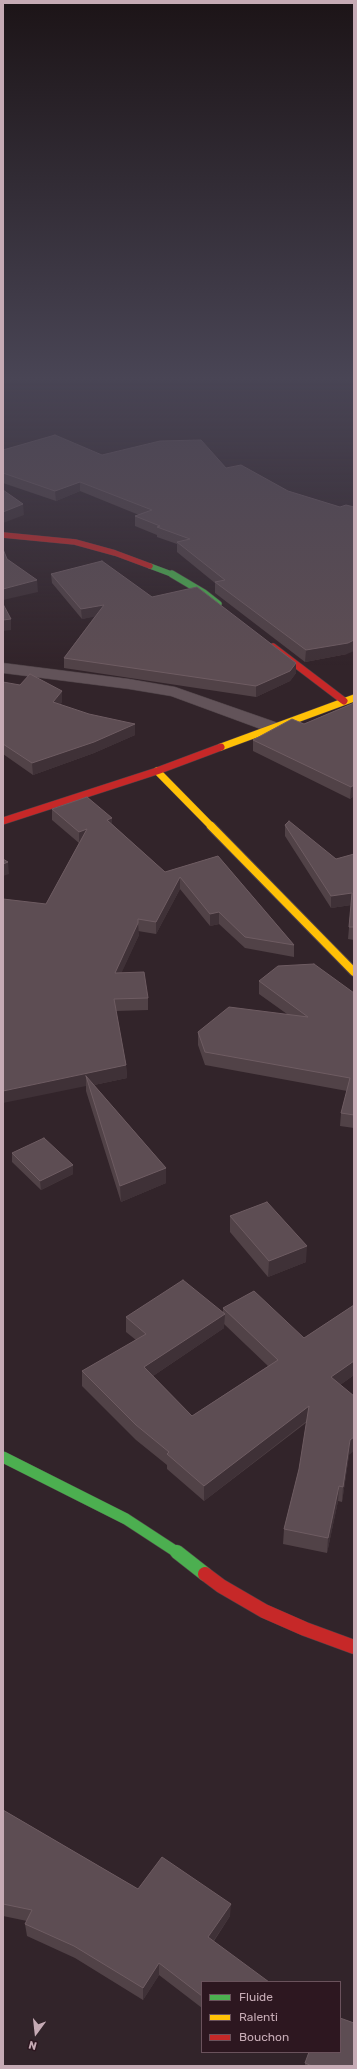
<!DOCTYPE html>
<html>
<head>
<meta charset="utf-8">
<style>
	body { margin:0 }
	#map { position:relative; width:357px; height:2069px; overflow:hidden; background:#32242a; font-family:Rubik,sans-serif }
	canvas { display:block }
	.frame { position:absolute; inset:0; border:4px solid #c6abb5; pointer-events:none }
	.legend { position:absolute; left:201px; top:1981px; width:140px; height:72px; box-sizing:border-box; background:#2d1720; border:1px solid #6a525c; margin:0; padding:5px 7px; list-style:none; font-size:12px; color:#c6abb5 }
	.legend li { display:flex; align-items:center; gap:8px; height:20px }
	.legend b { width:20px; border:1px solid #6a525c }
	.north { position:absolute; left:16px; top:2013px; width:40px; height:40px; -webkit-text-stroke:3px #2d1720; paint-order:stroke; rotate:195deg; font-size:11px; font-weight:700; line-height:16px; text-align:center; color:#c6abb5 }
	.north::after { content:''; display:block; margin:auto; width:14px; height:18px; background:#c6abb5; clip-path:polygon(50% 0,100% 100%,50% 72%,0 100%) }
</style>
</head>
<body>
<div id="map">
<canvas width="357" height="2069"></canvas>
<div class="frame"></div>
<ul class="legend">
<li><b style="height:5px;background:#4caf50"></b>Fluide</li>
<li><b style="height:5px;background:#ffc107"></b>Ralenti</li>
<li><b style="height:5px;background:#c62828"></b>Bouchon</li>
</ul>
<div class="north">N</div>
</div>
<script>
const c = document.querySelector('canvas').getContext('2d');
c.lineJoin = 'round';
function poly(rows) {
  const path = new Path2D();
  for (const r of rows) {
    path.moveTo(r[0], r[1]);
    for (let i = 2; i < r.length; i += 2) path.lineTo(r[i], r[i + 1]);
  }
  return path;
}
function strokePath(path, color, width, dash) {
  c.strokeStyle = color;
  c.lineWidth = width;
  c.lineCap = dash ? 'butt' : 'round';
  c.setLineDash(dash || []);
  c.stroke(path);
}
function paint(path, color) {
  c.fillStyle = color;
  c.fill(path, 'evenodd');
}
const street = poly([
	[3,663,129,679,175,687,278,723,281,727,278,731,272,732,266,731,171,696,129,689,3,673,3,663]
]);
const fastFar3 = poly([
	[150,566,174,575]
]);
const fastFar2 = poly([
	[172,574,204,593,218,604]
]);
const fastFar1 = poly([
	[3,1457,126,1519,178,1553]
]);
const fast = poly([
	[177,1552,205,1574]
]);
const slowFar1 = poly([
	[221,747,354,698],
	[157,771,212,827]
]);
const slow = poly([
	[211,826,354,972]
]);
const jamFar2 = poly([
	[3,535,75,542,115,553,150,566]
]);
const jamFar1 = poly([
	[273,647,344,701],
	[3,821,157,771,221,747]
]);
const jam = poly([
	[205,1574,221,1586,264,1611,305,1629,354,1647]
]);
const wall = poly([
	[55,435,347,654,305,662,215,593,215,583,177,552,177,544,157,537,157,535,135,526,135,516,139,515,80,491,56,501,3,483,3,450],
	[51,574,152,597,296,673,290,681,256,697,64,668,64,658,95,616,82,619,52,583],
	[3,682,62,702,60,704,135,735,94,753,33,775,3,754],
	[354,703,354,796,350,799,253,751,253,740,304,724],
	[52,809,112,824,165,872,218,856,294,945,294,957,245,948,219,924,210,926,180,889,156,934,138,931,139,935,121,973,148,998,148,1010,116,1011,126,1065,127,1078,94,1085,166,1168,166,1183,121,1202,86,1091,86,1086,46,904,79,843,52,820],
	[285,825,336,859,354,854,354,940,348,939,351,905,331,908,285,836],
	[259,981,354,993,354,1128,340,1126,341,1113,347,1091,205,1065,198,1045,198,1032,287,1014,259,994],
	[12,1153,73,1165,73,1174,41,1190,12,1162],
	[230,1216,306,1262,268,1277,230,1232],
	[354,1305,354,1375,340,1385,349,1455,342,1502,338,1501,327,1553,283,1544,284,1529,299,1469,307,1422,204,1501,167,1469,167,1465,136,1440,82,1386,82,1371,136,1340,126,1332,126,1317,223,1312,223,1308,304,1338],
	[224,1324,268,1366,192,1416,153,1376,224,1328],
	[3,1810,138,1889,230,1916,214,1941,202,1982,202,2008,159,1975,143,2000,75,1958,27,1936,25,1924,27,1921,3,1916],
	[305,2063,354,2066,305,2066]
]);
const shadedWall = poly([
	[80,482,80,491,56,501,55,491],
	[23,504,24,515,3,523,3,512],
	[37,580,38,592,3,600,3,589],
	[104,605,104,615,82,619,81,609],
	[11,619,11,630,3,631,3,620],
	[354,640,354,651,347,654,305,662,306,650],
	[296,663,296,673,290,681,256,697,256,686],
	[62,691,62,702,53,712,53,702],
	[135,724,135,735,94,753,33,775,32,763],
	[354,785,354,796,350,799,351,787],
	[112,818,112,830,107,820],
	[87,829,79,844,79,832],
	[8,862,9,874,3,876,3,864],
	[180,877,180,889,156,934,156,922],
	[352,893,351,905,331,908,331,896],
	[219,912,219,924,210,926,210,914],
	[138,923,139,935,116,985,115,973],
	[126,1065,127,1078,89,1086,86,1076,86,1086,3,1103,3,1091],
	[73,1165,73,1174,41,1190,40,1181],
	[166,1168,166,1183,121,1202,120,1186],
	[307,1246,306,1262,268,1277,269,1261],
	[225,1314,224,1328,144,1382,144,1367],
	[354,1361,354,1375,330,1392,331,1377],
	[309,1406,308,1420,204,1501,204,1486],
	[354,1437,354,1451,349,1455,342,1502,343,1487,350,1440],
	[339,1486,338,1501,327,1553,328,1538],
	[231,1904,230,1916,208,1949,208,1937],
	[159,1963,159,1975,143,2000,143,1988]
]);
const building = poly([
	[55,435,102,455,160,441,201,440,226,468,241,465,288,491,340,507,346,505,354,507,354,640,348,643,306,650,215,582,225,580,177,542,190,539,157,527,160,526,135,516,152,510,80,482,55,491,3,473,3,450,55,435],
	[3,490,23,504,3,512,3,490],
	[3,549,7,559,37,580,3,589,3,549],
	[102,561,152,597,197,587,296,663,290,671,256,686,64,658,104,605,81,609,51,574,102,561],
	[3,604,11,619,3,620,3,604],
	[30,674,62,691,53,702,89,714,135,724,94,742,32,763,3,744,3,682,20,685,30,674],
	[354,703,354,785,351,787,253,740,292,719,304,724,354,703],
	[87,797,112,818,107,820,165,872,218,856,294,945,245,937,219,912,210,914,180,877,156,922,138,919,138,923,115,973,144,972,148,998,114,999,126,1065,3,1091,3,899,46,904,87,829,79,832,52,809,87,797],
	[289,821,336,859,354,854,354,927,349,927,352,893,331,896,285,825,289,821],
	[3,859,8,862,3,864,3,859],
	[314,964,354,993,354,1115,341,1113,350,1078,205,1052,198,1032,229,1007,308,1017,259,981,278,966,314,964],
	[86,1076,166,1168,120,1186,86,1076],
	[44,1138,73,1165,40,1181,12,1153,44,1138],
	[267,1202,307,1246,269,1261,230,1216,267,1202],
	[183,1280,225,1314,144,1367,192,1416,278,1360,223,1308,254,1291,304,1338,354,1305,354,1361,331,1377,354,1396,354,1437,350,1440,343,1487,339,1486,328,1538,284,1529,299,1469,309,1406,204,1486,167,1454,169,1452,136,1425,82,1371,146,1334,126,1317,183,1280],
	[3,1810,138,1889,162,1857,231,1904,208,1937,269,1982,202,1982,202,1996,159,1963,143,1988,74,1946,25,1924,32,1910,3,1904,3,1810],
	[340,2018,354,2023,354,2066,312,2066,305,2063,309,2052,340,2052,340,2018]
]);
strokePath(street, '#4c4045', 1);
strokePath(fastFar3, '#4f4146', 6);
strokePath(fastFar2, '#4f4146', 8);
strokePath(fastFar1, '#4f4146', 12);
strokePath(fast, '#4f4146', 15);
strokePath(slowFar1, '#4f4146', 8);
strokePath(slow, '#4f4146', 10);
strokePath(jamFar2, '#4f4146', 6);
strokePath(jamFar1, '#4f4146', 8);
strokePath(jam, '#4f4146', 15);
paint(street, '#625359');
strokePath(fastFar3, '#4caf50', 5.5);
strokePath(fastFar2, '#4caf50', 7);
strokePath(fastFar1, '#4caf50', 11);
strokePath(fast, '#4caf50', 14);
strokePath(slowFar1, '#ffc107', 7);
strokePath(slow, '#ffc107', 8);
strokePath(jamFar2, '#c62828', 5.5);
strokePath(jamFar1, '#c62828', 7);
strokePath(jam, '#c62828', 14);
paint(wall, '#514247');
paint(shadedWall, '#3f3137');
paint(building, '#5d4d53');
strokePath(building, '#6e5c62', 1);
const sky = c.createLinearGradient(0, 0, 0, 666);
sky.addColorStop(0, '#1c1417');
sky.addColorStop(0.57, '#494555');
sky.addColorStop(1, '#49455500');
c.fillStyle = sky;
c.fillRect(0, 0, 357, 666);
</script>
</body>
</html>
